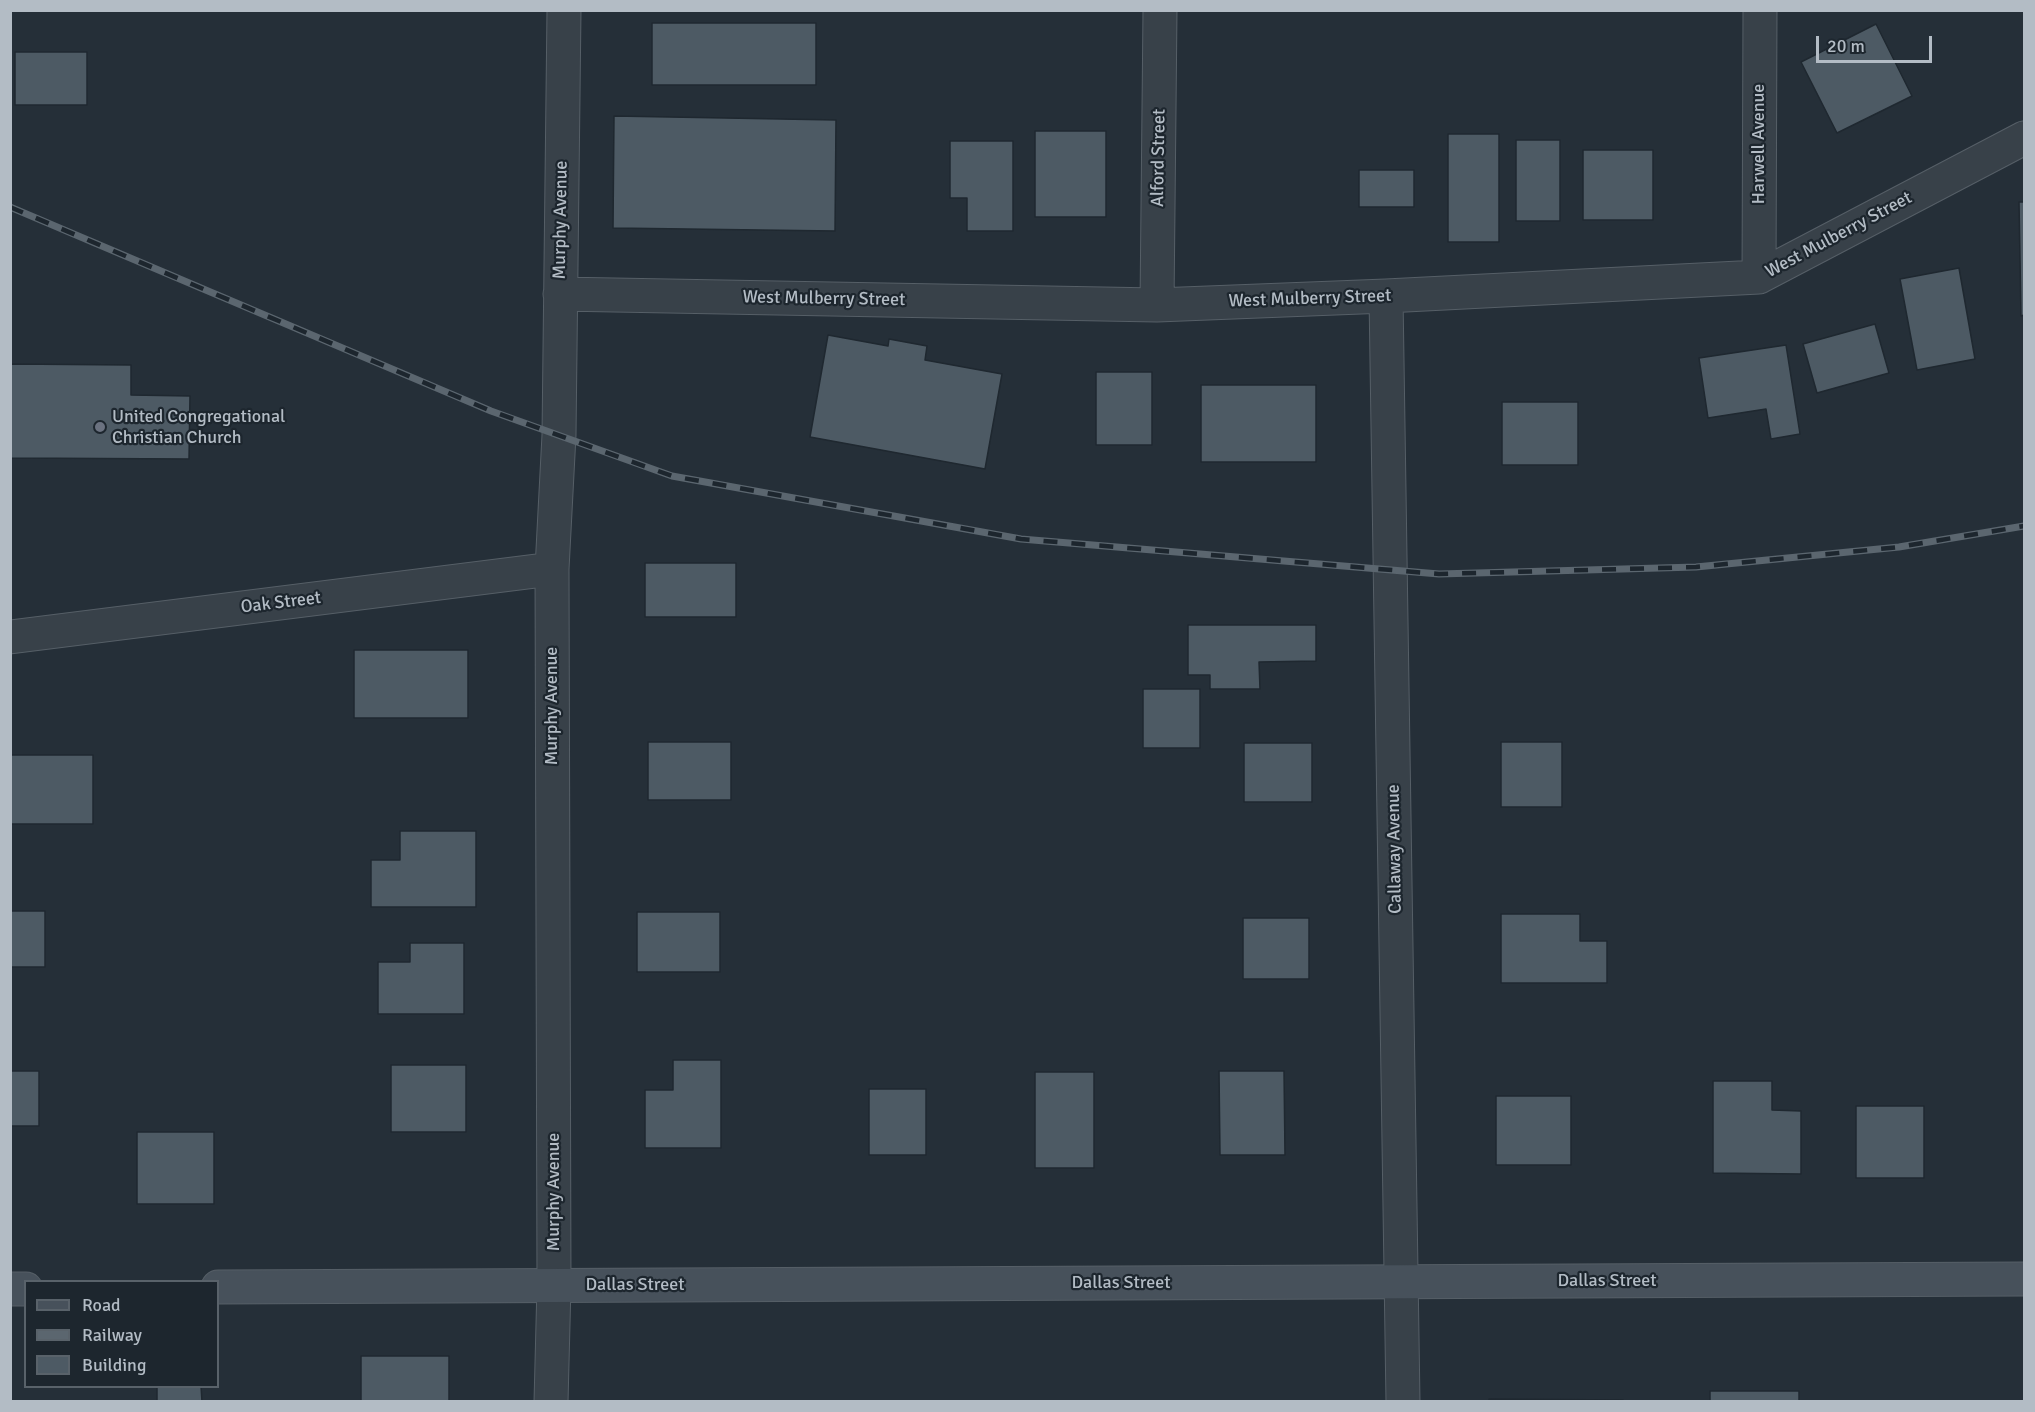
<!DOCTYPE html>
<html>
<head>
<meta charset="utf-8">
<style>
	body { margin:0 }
	#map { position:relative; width:2035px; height:1412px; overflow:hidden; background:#252f38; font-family:Signika,sans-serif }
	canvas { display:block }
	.frame { position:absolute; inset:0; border:12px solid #b3bcc5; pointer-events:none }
	.legend { position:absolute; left:24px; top:1280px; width:195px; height:108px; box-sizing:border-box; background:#1d262e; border:2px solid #59626a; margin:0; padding:8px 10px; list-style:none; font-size:18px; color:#b3bcc5 }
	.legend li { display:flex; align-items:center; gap:12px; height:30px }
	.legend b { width:30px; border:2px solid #59626a }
	.scale { position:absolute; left:1816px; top:36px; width:116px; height:27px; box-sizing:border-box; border:3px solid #b3bcc5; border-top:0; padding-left:8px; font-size:18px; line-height:21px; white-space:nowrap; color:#b3bcc5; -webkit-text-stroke:4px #1d262e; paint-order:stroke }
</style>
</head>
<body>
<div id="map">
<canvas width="2035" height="1412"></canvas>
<div class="frame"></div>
<ul class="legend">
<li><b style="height:8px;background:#47515b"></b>Road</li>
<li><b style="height:8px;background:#5b666f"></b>Railway</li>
<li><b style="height:16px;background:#4d5a64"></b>Building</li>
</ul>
<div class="scale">20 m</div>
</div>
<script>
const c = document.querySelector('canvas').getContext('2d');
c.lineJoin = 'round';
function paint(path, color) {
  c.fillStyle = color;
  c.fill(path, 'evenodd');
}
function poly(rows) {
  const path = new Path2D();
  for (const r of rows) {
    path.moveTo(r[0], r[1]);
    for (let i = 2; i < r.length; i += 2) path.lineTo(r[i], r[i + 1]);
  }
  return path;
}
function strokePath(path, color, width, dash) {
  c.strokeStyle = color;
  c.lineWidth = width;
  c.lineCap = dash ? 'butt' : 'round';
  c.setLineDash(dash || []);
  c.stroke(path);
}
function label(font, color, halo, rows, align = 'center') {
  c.font = font + ' Signika,sans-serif';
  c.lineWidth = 4.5;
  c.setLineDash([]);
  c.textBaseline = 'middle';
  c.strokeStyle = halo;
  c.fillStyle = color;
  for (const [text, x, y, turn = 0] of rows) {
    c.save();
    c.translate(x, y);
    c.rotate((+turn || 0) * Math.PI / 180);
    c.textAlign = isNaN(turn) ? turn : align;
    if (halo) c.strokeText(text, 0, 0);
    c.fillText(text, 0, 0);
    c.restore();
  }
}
const building = poly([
	[652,23,816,23,816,85,652,85,652,23],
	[1876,24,1912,96,1837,133,1801,62,1876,24],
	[15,52,87,52,87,105,15,105,15,52],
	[614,116,836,120,835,231,613,228,614,116],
	[1035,131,1106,131,1106,217,1035,217,1035,131],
	[1448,134,1499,134,1499,242,1448,242,1448,134],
	[1516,140,1560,140,1560,221,1516,221,1516,140],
	[950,141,1013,141,1013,231,967,231,967,198,950,198,950,141],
	[1583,150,1653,150,1653,220,1583,220,1583,150],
	[1359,170,1414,170,1414,207,1359,207,1359,170],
	[2019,202,2024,202,2024,315,2021,316,2019,202],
	[1959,268,1975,359,1917,370,1900,279,1959,268],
	[1875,324,1889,373,1817,393,1803,344,1875,324],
	[828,335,888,346,889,339,927,346,925,360,1002,374,985,469,810,437,828,335],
	[1786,345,1800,434,1771,439,1766,409,1708,418,1699,358,1786,345],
	[10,364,131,365,131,395,190,396,189,459,10,458,10,364],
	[1096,372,1152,372,1152,445,1096,445,1096,372],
	[1201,385,1316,385,1316,462,1201,462,1201,385],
	[1502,402,1578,402,1578,465,1502,465,1502,402],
	[645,563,736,563,736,617,645,617,645,563],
	[1188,625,1316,625,1316,661,1259,662,1260,689,1210,689,1210,675,1188,675,1188,625],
	[354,650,468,650,468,718,354,718,354,650],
	[1143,689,1200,689,1200,748,1143,748,1143,689],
	[648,742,731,742,731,800,648,800,648,742],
	[1501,742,1562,742,1562,807,1501,807,1501,742],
	[1244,743,1312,743,1312,802,1244,802,1244,743],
	[10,755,93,755,93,824,10,824,10,755],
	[400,831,476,831,476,907,371,907,371,860,400,860,400,831],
	[10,911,45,911,45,967,10,967,10,911],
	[637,912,720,912,720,972,637,972,637,912],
	[1501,914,1580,914,1580,941,1607,941,1607,983,1501,983,1501,914],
	[1243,918,1309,918,1309,979,1243,979,1243,918],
	[410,943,464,943,464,1014,378,1014,378,962,410,962,410,943],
	[673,1060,721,1060,721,1148,645,1148,645,1090,673,1090,673,1060],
	[391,1065,466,1065,466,1132,391,1132,391,1065],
	[10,1071,39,1071,39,1126,10,1126,10,1071],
	[1219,1071,1284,1071,1285,1155,1220,1155,1219,1071],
	[1035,1072,1094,1072,1094,1168,1035,1168,1035,1072],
	[1713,1081,1772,1081,1772,1110,1801,1111,1801,1174,1713,1173,1713,1081],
	[869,1089,926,1089,926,1155,869,1155,869,1089],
	[1496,1096,1571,1096,1571,1165,1496,1165,1496,1096],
	[1856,1106,1924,1106,1924,1178,1856,1178,1856,1106],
	[137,1132,214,1132,214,1204,137,1204,137,1132],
	[361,1356,449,1356,449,1402,361,1402,361,1356],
	[157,1386,201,1386,202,1402,157,1402,157,1386],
	[1710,1391,1799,1391,1799,1402,1710,1402,1710,1391],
	[1489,1399,1623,1400,1623,1402,1489,1402,1489,1399]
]);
const street = poly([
	[1759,277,1760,10],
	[560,294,1157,305,1386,296,1759,277,2024,138],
	[1386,296,1403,1402],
	[1157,305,1160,10],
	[10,637,552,569],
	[551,1402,554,1285,552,569,559,435,564,10]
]);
const secondary = poly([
	[218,1287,2024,1279],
	[10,1289,26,1289]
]);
const rail = poly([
	[10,207,491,411,672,476,1021,539,1439,574,1696,567,1899,547,2024,526]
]);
const markers = [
	[100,427,6,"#6b7280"]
];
const streetNames = [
	["Harwell Avenue",1759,144,-90],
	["Alford Street",1159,158,-89],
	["Murphy Avenue",561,220,-89],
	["West Mulberry Street",1839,235,-28],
	["West Mulberry Street",824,299,1],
	["West Mulberry Street",1310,299,-2],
	["Oak Street",281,603,-7],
	["Murphy Avenue",552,706,-90],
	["Callaway Avenue",1395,849,-91],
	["Murphy Avenue",554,1192,-90],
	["Dallas Street",1607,1281],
	["Dallas Street",1121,1283],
	["Dallas Street",635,1285]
];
const poiNames = [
	["United Congregational",112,417],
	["Christian Church",112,438]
];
paint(building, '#4d5a64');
strokePath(building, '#1f2830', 1.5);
strokePath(street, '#565f67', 35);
strokePath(secondary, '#565f67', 35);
strokePath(street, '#384149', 33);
strokePath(secondary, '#47515b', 33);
strokePath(rail, '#5b666f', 7);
strokePath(rail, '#1d262e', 4.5, [14]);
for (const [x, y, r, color] of markers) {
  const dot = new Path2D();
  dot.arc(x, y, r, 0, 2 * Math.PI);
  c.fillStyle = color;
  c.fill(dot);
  strokePath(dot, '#1d262e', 2);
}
label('18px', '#b3bcc5', '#1d262e', streetNames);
label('18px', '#b3bcc5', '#1d262e', poiNames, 'left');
</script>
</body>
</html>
